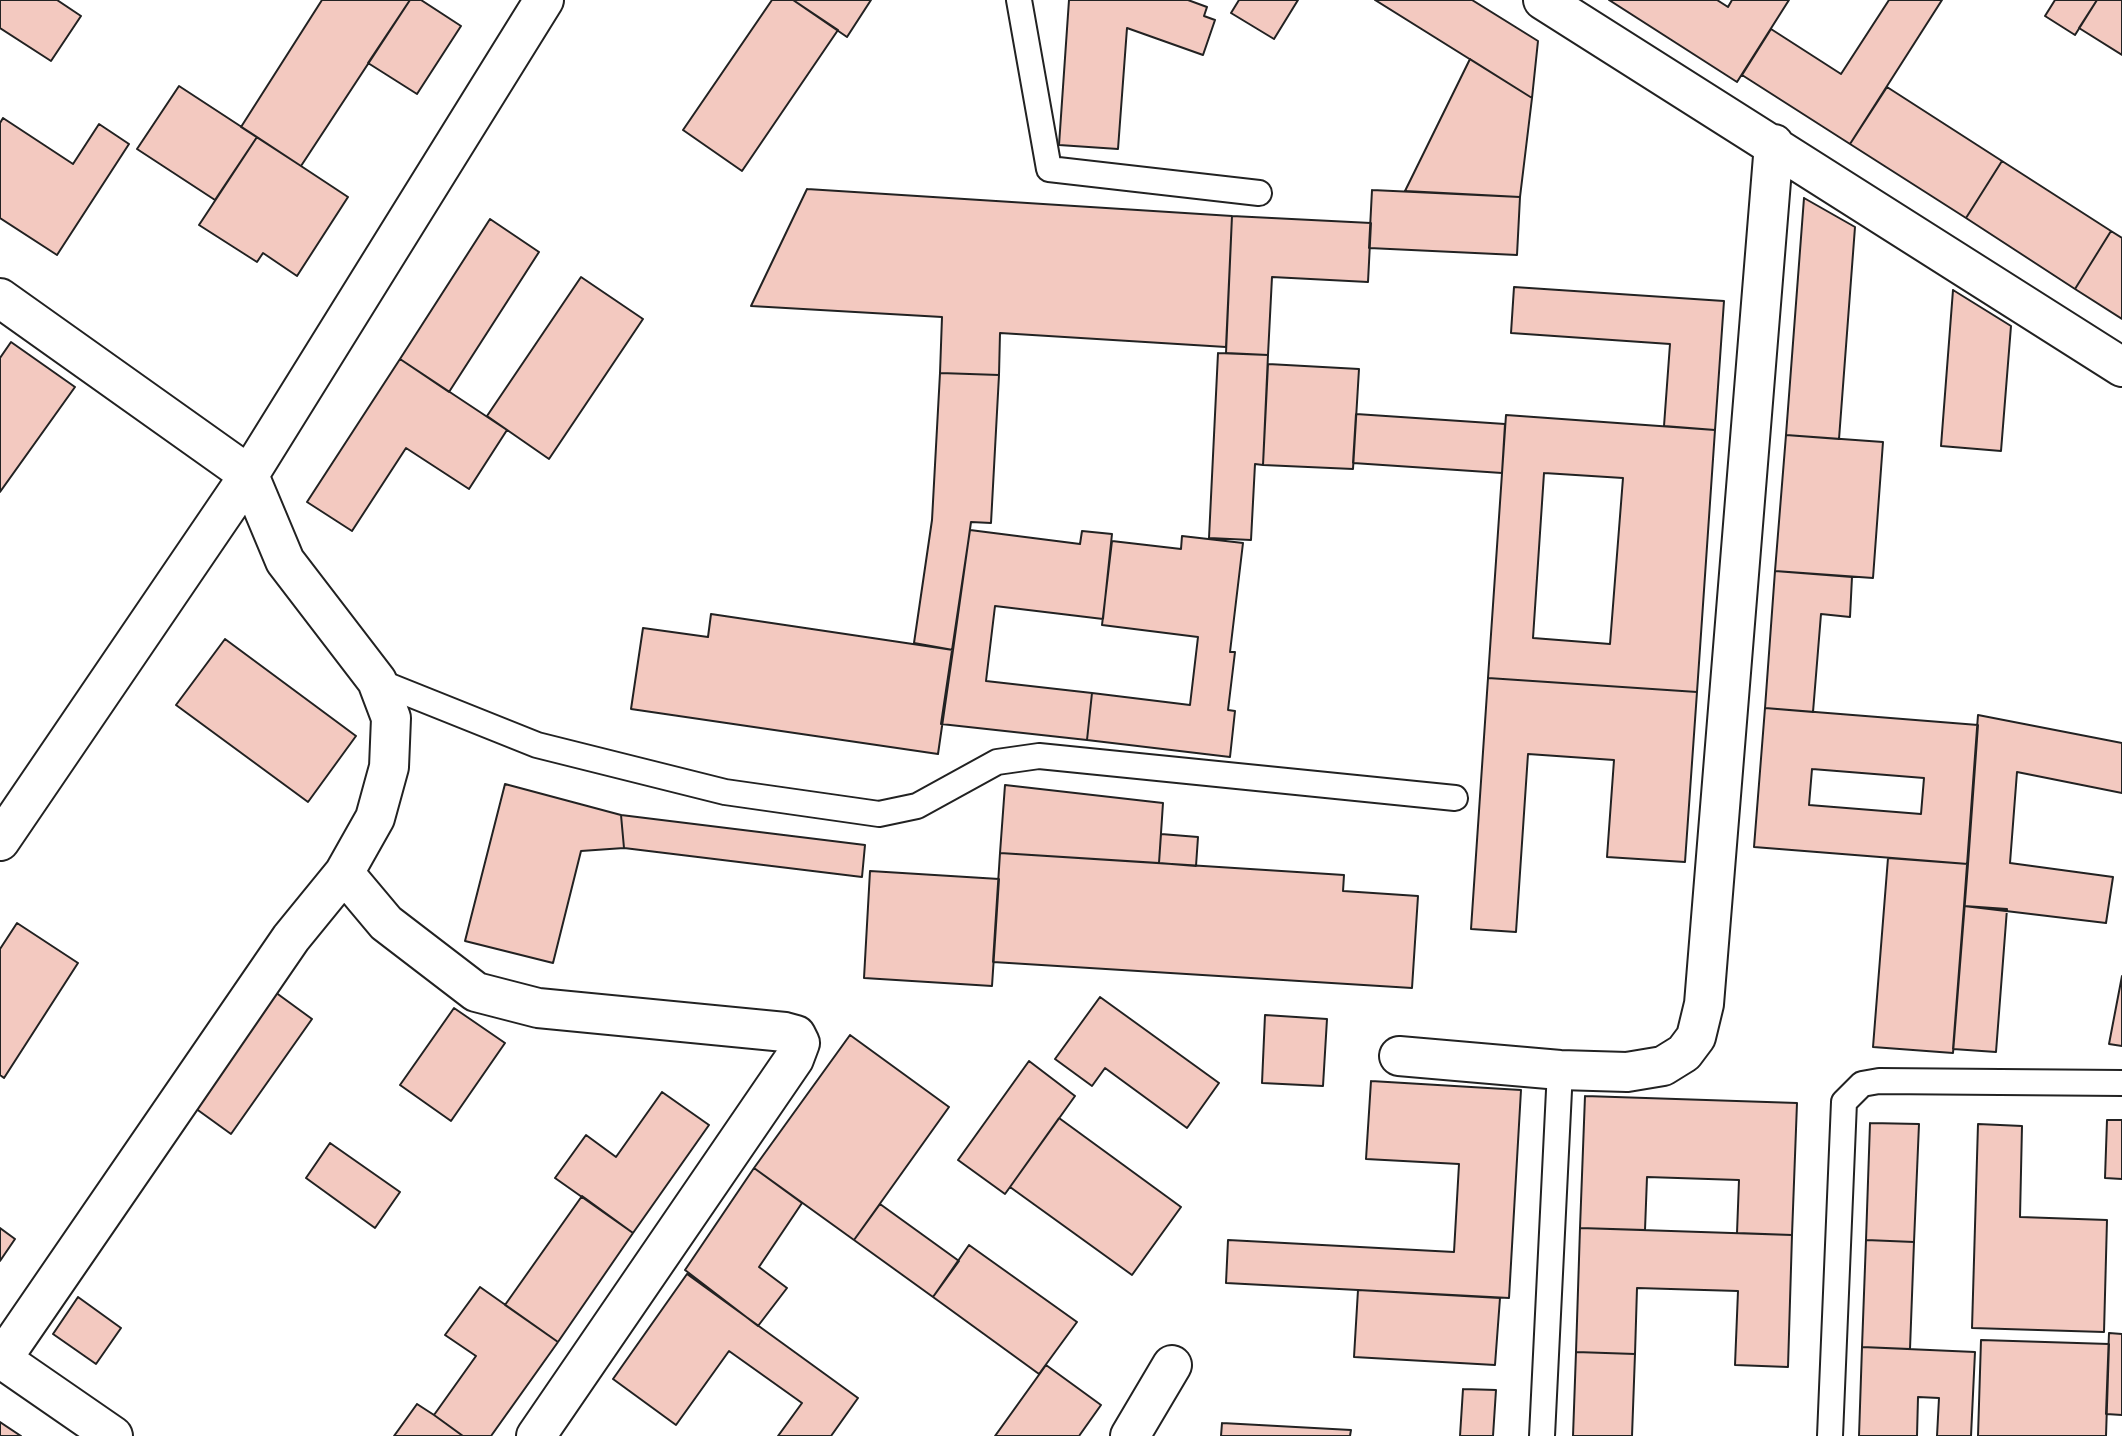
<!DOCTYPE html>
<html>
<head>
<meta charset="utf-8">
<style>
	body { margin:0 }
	canvas { display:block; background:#fff }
</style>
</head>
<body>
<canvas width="2122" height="1436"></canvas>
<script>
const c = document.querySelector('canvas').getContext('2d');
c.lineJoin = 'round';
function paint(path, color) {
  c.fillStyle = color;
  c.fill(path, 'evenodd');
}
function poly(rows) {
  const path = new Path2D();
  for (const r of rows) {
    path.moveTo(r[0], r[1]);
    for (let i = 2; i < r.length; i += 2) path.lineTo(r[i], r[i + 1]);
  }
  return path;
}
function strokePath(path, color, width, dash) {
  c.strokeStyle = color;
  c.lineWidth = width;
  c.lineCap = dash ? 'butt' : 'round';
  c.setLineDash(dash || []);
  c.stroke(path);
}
const building = poly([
	[0,0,57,0,81,16,51,61,0,28,0,0],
	[322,0,410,0,301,166,241,127,322,0],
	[410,0,421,0,461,26,417,94,368,63,410,0],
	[772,0,793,0,838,30,742,171,683,130,772,0],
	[793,0,871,0,847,37,793,0],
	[1069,0,1188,0,1207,7,1204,16,1215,20,1203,55,1127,28,1118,149,1059,145,1069,0],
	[1239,0,1298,0,1274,39,1231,13,1239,0],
	[1375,0,1472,0,1538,41,1532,98,1375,0],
	[1609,0,1717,0,1728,7,1732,0,1789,0,1737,82,1609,0],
	[1889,0,1942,0,1850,144,1742,75,1771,29,1841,74,1889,0],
	[2055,0,2097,0,2075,35,2045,16,2055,0],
	[2097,0,2122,0,2122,55,2079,28,2097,0],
	[1470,59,1532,98,1520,197,1405,191,1470,59],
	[179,86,257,137,215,200,137,149,179,86],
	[1887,87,2002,161,1966,218,1850,144,1887,87],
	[3,118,73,164,99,124,129,144,57,255,0,218,0,123,3,118],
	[257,137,348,197,297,276,263,253,257,262,199,225,257,137],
	[2002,161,2111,231,2075,289,1966,218,2002,161],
	[807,189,1232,216,1226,347,1000,333,999,375,940,373,942,317,751,306,807,189],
	[1372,190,1520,197,1517,255,1369,248,1372,190],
	[1804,198,1855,227,1839,439,1786,435,1804,198],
	[1232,216,1371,223,1368,282,1272,277,1268,355,1226,353,1232,216],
	[490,219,539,252,449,392,400,359,490,219],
	[2111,231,2122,238,2122,319,2075,289,2111,231],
	[581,277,643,319,549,459,487,416,581,277],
	[1514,287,1724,301,1715,430,1664,426,1670,344,1511,333,1514,287],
	[1953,290,2011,326,2001,451,1941,446,1953,290],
	[11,342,75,387,0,492,0,358,11,342],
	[1218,353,1268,355,1263,465,1255,464,1251,540,1209,538,1218,353],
	[400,359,507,430,469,489,406,448,352,531,307,502,400,359],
	[1268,364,1359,369,1353,469,1263,465,1268,364],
	[940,373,999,375,991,523,971,522,953,650,914,643,932,520,940,373],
	[1356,414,1505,424,1502,473,1353,463,1356,414],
	[1506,415,1715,430,1697,692,1488,678,1506,415],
	[1544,473,1623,478,1610,644,1533,638,1544,473],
	[1786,435,1883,442,1873,578,1775,571,1786,435],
	[970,530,1080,544,1082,531,1112,534,1103,619,995,606,986,681,1092,693,1087,740,941,724,970,530],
	[1182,536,1243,543,1230,652,1235,652,1228,710,1235,711,1230,757,1087,740,1092,693,1190,705,1198,637,1102,625,1112,541,1181,549,1182,536],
	[1775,571,1852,577,1850,617,1821,614,1813,712,1765,708,1775,571],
	[711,614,953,650,938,754,631,709,643,628,708,637,711,614],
	[225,639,356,736,308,802,176,705,225,639],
	[1488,678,1697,692,1685,862,1607,857,1614,760,1528,754,1516,932,1471,929,1488,678],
	[1765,708,1978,725,1968,864,1754,847,1765,708],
	[1812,769,1924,778,1921,814,1809,805,1812,769],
	[1978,715,2122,743,2122,793,2017,772,2010,863,2113,877,2106,923,1964,906,1978,715],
	[505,784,621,815,624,848,581,851,553,963,465,941,505,784],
	[1005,785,1163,803,1159,863,1000,853,1005,785],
	[621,815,865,845,862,877,624,848,621,815],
	[1161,834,1198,837,1196,866,1159,863,1161,834],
	[1000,853,1344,875,1343,891,1418,896,1412,988,993,962,1000,853],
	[1888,858,1968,864,1953,1053,1873,1047,1888,858],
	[870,871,999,879,992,986,864,978,870,871],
	[1964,906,2007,909,1996,1052,1953,1049,1964,906],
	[17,923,78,963,4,1078,0,1075,0,949,17,923],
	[2122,976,2122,1046,2109,1044,2122,976],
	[275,992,312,1019,231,1134,195,1108,275,992],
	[1100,997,1219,1083,1187,1128,1105,1068,1092,1086,1055,1059,1100,997],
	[454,1008,505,1043,451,1121,400,1085,454,1008],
	[1265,1015,1327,1019,1323,1086,1262,1083,1265,1015],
	[850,1035,949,1107,854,1240,754,1168,850,1035],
	[1029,1061,1075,1096,1005,1194,958,1160,1029,1061],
	[1371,1081,1521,1090,1509,1298,1226,1283,1228,1240,1454,1252,1459,1164,1366,1159,1371,1081],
	[662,1092,709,1125,633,1233,555,1178,586,1135,616,1157,662,1092],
	[1585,1096,1797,1103,1792,1235,1737,1233,1739,1180,1647,1177,1645,1230,1580,1228,1585,1096],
	[1059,1118,1181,1207,1132,1275,1010,1187,1059,1118],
	[2107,1120,2122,1120,2122,1179,2105,1178,2107,1120],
	[1870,1123,1919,1124,1914,1242,1866,1240,1870,1123],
	[1978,1124,2022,1126,2020,1217,2107,1220,2104,1332,1972,1328,1978,1124],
	[330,1143,400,1192,375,1228,306,1178,330,1143],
	[754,1168,802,1203,759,1267,787,1288,758,1326,685,1270,754,1168],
	[582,1196,633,1233,558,1342,505,1305,582,1196],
	[880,1204,959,1261,933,1297,854,1240,880,1204],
	[0,1228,15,1239,0,1261,0,1228],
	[1580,1228,1792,1235,1788,1367,1735,1365,1738,1291,1637,1288,1635,1354,1576,1352,1580,1228],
	[1866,1240,1914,1242,1910,1349,1862,1347,1866,1240],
	[969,1245,1077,1322,1039,1374,933,1297,969,1245],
	[687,1274,858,1398,831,1436,778,1436,802,1403,729,1351,676,1425,613,1379,687,1274],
	[480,1287,558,1342,491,1436,463,1436,434,1415,476,1356,445,1335,480,1287],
	[1358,1290,1500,1298,1495,1365,1354,1357,1358,1290],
	[78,1297,121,1328,96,1364,53,1334,78,1297],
	[2109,1333,2122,1334,2122,1415,2106,1414,2109,1333],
	[1981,1340,2109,1344,2106,1436,1978,1436,1981,1340],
	[1862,1347,1975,1352,1971,1436,1937,1436,1939,1398,1918,1397,1917,1436,1859,1436,1862,1347],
	[1576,1352,1635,1354,1632,1436,1573,1436,1576,1352],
	[1046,1365,1101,1405,1079,1436,995,1436,1046,1365],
	[1463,1389,1496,1390,1493,1436,1460,1436,1463,1389],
	[417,1404,434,1415,463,1436,394,1436,417,1404],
	[0,1422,21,1436,0,1436,0,1422],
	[1222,1423,1351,1430,1350,1436,1221,1436,1222,1423]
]);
const service = poly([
	[1019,0,1049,169,1259,193],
	[377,681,537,745,725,792,879,814,917,806,997,762,1039,756,1455,798],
	[1542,1436,1560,1070],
	[1830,1436,1844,1102,1862,1084,1879,1081,2122,1083]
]);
const minor = poly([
	[1543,0,2122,367],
	[0,298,249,475,544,0],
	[0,841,249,475],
	[344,873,386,923,476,992,538,1008,785,1032,796,1035,800,1043,794,1059,536,1436],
	[1399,1056,1560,1070,1627,1072,1663,1066,1684,1053,1696,1037,1704,1004,1774,144],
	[0,1358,113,1436],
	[2,1359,291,938,344,873,375,818,389,767,391,718,377,681,285,561,249,475],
	[1130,1436,1172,1365]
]);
paint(building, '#f3c9c0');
strokePath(building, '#222', 2);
strokePath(service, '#222', 28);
strokePath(minor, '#222', 42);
strokePath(service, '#fff', 24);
strokePath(minor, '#fff', 38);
</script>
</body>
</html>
